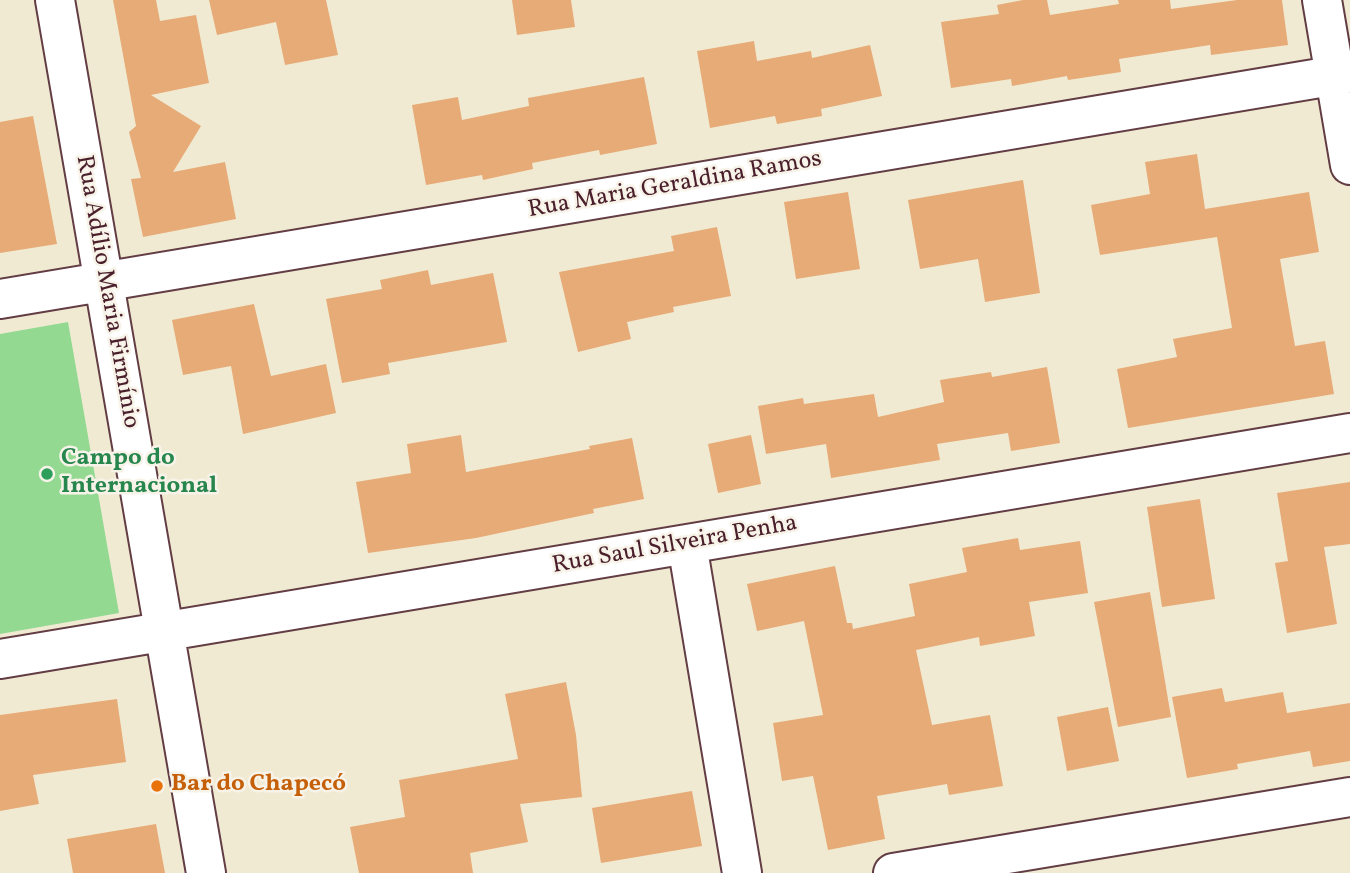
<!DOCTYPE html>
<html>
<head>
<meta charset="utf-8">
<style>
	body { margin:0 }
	canvas { display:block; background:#f0ead2 }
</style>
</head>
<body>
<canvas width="1350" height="873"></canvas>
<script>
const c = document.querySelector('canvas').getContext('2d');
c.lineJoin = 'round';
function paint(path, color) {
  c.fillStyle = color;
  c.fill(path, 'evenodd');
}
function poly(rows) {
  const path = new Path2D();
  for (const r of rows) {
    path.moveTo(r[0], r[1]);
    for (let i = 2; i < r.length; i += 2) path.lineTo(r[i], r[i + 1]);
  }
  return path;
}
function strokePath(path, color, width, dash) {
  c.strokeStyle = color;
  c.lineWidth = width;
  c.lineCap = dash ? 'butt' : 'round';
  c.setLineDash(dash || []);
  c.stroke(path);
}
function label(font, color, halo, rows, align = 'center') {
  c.font = font + ' Vollkorn,serif';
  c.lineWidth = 5;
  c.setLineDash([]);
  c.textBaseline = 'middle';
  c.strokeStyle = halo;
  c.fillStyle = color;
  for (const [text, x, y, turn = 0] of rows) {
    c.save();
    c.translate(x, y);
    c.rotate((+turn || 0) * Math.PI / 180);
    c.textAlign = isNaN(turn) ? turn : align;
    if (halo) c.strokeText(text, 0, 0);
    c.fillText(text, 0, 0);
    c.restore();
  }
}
const green = poly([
	[68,322,119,613,0,634,0,334]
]);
const building = poly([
	[113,0,156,0,160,21,196,15,209,83,151,95,201,126,173,172,225,162,236,219,143,237,131,179,141,178,129,132,136,126],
	[209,0,326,0,338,55,285,65,276,22,217,35],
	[512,0,571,0,575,27,517,35],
	[1023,0,1047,0,1050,15,1119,4,1118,0,1170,0,1171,9,1237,0,1282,0,1288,45,1211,55,1210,45,1119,59,1121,72,1068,80,1067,76,1012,86,1011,79,951,88,941,22,999,14,997,5],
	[754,41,757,61,811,51,812,58,870,45,882,96,821,109,822,116,777,124,775,116,710,128,697,51],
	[644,77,657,144,600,155,599,150,532,163,533,169,483,180,482,175,426,185,412,105,458,97,462,120,529,106,528,98],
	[33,116,57,244,0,253,0,122],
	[1197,154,1205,209,1309,192,1319,252,1280,259,1295,346,1325,341,1334,394,1128,428,1117,369,1177,357,1173,339,1232,328,1217,237,1100,255,1091,205,1150,194,1145,162],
	[1023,180,1040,293,985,302,978,259,920,269,908,200],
	[848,192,860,269,796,279,784,202],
	[717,227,731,296,673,307,674,312,627,322,631,339,578,352,559,272,674,251,671,236],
	[428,270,431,285,493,273,507,342,388,363,390,374,342,383,326,299,382,289,380,280],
	[254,304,271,376,326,364,336,413,243,434,231,366,183,375,172,320],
	[1047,367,1060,443,1011,451,1008,433,937,444,940,460,831,478,826,444,766,454,758,406,803,398,804,404,874,394,878,417,944,402,940,380,991,372,992,377],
	[461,435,466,472,590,449,589,446,632,438,644,499,593,509,594,513,476,538,368,553,356,482,411,473,407,444],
	[751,435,761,484,718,493,708,444],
	[1350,482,1350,544,1324,547,1337,624,1287,633,1275,563,1288,561,1277,493],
	[1200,499,1215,599,1162,607,1147,507],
	[1018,538,1020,550,1080,541,1088,593,1029,602,1035,636,980,646,979,637,916,650,932,725,990,715,1003,786,949,795,947,784,877,796,885,839,828,850,813,776,782,781,773,723,823,715,804,621,757,631,747,584,835,566,847,623,852,623,853,629,915,616,909,584,967,572,962,548],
	[1150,592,1171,717,1118,727,1094,602],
	[566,682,576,735,582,797,520,804,528,842,470,853,473,873,359,873,350,827,405,817,399,780,518,759,505,694],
	[1222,688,1225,702,1283,692,1287,713,1350,703,1350,761,1313,767,1310,751,1237,764,1238,769,1187,778,1172,697],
	[117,699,126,762,33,775,39,804,0,811,0,715],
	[1108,707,1119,761,1067,771,1057,717],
	[692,791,702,846,601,863,592,808],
	[156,824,165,873,73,873,67,839]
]);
const street = poly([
	[55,0,206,873],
	[1322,0,1350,165],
	[0,299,1350,73],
	[687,544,742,873],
	[0,659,1350,433],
	[893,873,1350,797]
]);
const markers = [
	[47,474,7,"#2e9e5b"],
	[157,786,7,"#e8710a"]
];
const streetNames = [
	["Rua Maria Geraldina Ramos",675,186,-10],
	["Rua Adílio Maria Firmínio",106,292,80],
	["Rua Saul Silveira Penha",675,546,-10]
];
const leisureNames = [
	["Campo do",61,460],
	["Internacional",61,488]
];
const foodNames = [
	["Bar do Chapecó",171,786]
];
paint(green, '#93d992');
paint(building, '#e7ab77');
strokePath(street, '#633d44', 42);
strokePath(street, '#fff', 38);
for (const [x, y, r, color] of markers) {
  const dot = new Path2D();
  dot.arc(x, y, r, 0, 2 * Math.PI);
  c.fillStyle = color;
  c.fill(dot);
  strokePath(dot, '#f7f3e8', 2.5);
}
label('24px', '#4a1f2b', '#f7f3e8', streetNames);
label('bold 24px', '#27864d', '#f7f3e8', leisureNames, 'left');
label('bold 24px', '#c56008', '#f7f3e8', foodNames, 'left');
</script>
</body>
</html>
